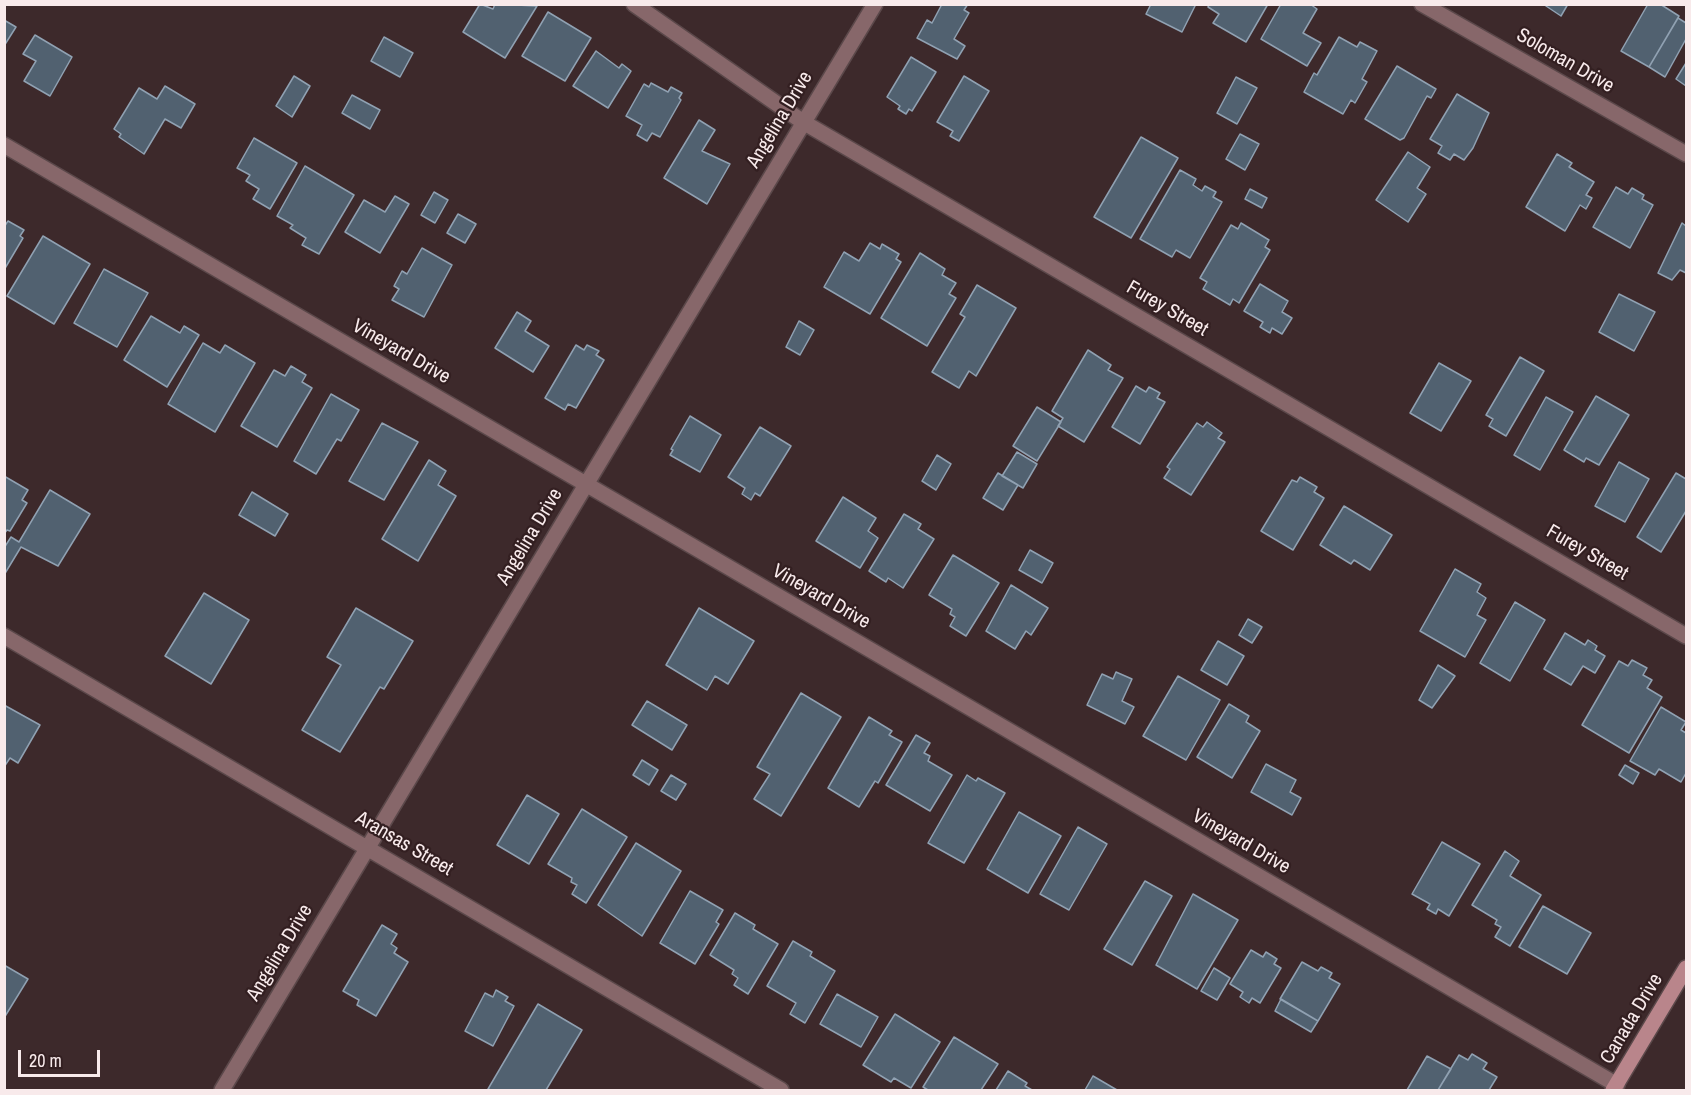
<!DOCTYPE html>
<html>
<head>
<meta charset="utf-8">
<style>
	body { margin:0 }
	#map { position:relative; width:1691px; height:1095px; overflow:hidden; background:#3d292b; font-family:"Archivo Narrow",sans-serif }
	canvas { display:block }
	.frame { position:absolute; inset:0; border:6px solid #f8eaeb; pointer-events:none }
	.scale { position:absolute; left:18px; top:1050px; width:82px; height:27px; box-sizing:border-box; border:3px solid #f8eaeb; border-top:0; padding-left:8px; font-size:18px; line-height:21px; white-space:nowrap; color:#f8eaeb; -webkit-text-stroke:4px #331f21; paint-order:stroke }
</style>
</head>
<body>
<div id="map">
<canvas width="1691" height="1095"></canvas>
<div class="frame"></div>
<div class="scale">20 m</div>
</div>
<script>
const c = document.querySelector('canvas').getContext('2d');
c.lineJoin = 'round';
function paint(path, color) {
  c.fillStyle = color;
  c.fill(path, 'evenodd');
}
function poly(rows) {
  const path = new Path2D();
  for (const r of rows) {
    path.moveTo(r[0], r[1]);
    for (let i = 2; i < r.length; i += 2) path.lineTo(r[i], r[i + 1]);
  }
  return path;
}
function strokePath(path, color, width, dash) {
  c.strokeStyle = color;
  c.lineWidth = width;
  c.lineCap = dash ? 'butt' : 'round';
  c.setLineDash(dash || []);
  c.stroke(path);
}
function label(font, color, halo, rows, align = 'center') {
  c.font = font + ' "Archivo Narrow",sans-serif';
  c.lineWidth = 4.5;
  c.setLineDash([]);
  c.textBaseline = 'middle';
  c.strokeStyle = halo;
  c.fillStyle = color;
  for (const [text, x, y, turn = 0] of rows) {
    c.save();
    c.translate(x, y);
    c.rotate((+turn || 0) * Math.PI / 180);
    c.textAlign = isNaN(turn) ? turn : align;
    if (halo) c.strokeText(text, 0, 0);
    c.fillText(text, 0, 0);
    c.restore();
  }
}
const building = poly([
	[480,4,493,9,495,4,537,6,505,58,463,32,480,4],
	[942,4,968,4,964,10,969,13,954,39,965,46,957,59,917,38,927,20,932,23,942,4],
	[1151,4,1196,4,1182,32,1146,14,1151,4],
	[1209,4,1268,4,1246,42,1213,23,1219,14,1208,7,1209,4],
	[1281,4,1310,4,1317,9,1303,33,1321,43,1307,66,1261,39,1281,4],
	[1543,4,1568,4,1561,16,1543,4],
	[1648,4,1660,4,1679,16,1649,67,1621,51,1648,4],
	[548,12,591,38,565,81,522,56,548,12],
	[1678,18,1686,23,1686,39,1665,77,1649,67,1678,18],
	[4,20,16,27,4,46,4,20],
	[35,35,72,57,50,96,24,81,36,61,23,54,35,35],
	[384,37,413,53,400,77,371,61,384,37],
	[1339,37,1357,47,1360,42,1377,51,1362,79,1367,82,1355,103,1351,100,1343,114,1304,92,1314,73,1317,75,1339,37],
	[596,51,619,68,622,64,631,71,608,108,573,86,596,51],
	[911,57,936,72,912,111,909,109,906,114,898,109,900,106,887,97,911,57],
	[1686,63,1686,86,1676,79,1686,63],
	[1397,66,1436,89,1431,98,1427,96,1404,138,1400,140,1365,119,1397,66],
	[294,76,310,86,292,117,276,106,294,76],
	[964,76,989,91,959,141,950,136,953,131,937,122,964,76],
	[1236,77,1257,88,1237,124,1217,113,1236,77],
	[651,83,668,92,671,87,682,93,679,98,681,100,660,137,652,133,647,141,637,135,642,125,626,116,644,84,649,87,651,83],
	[165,86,195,104,181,128,165,119,144,154,119,137,121,134,114,129,139,88,157,99,165,86],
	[1457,94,1489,113,1473,148,1464,160,1454,154,1450,160,1438,153,1442,146,1430,139,1457,94],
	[352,95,380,110,370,129,342,113,352,95],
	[699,120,715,130,702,151,730,164,707,204,664,178,699,120],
	[1240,134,1259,144,1245,170,1226,159,1240,134],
	[1141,137,1178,158,1131,238,1094,217,1141,137],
	[254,138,297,163,270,209,253,199,259,189,246,181,250,175,237,168,254,138],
	[1408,152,1430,167,1417,188,1426,194,1408,222,1376,200,1408,152],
	[1557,154,1572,163,1569,167,1594,182,1586,195,1592,198,1586,209,1580,205,1565,231,1526,207,1557,154],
	[305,166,354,195,319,254,302,245,306,238,290,228,293,225,277,216,305,166],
	[1180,170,1196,179,1193,185,1202,191,1205,186,1216,192,1213,197,1222,202,1190,258,1176,250,1172,257,1140,239,1180,170],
	[1616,187,1628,194,1632,188,1644,195,1642,199,1653,205,1630,248,1593,227,1616,187],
	[1250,189,1267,198,1262,208,1245,199,1250,189],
	[434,192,448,200,435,223,421,215,434,192],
	[395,196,409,204,380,253,345,232,364,200,385,212,395,196],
	[458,214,476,224,465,243,447,233,458,214],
	[8,221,24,230,20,236,23,238,4,270,4,227,8,221],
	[1241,223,1269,240,1265,247,1270,250,1239,303,1233,299,1230,305,1203,289,1207,282,1200,278,1231,225,1238,229,1241,223],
	[1682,223,1686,226,1686,273,1680,270,1672,280,1658,273,1682,223],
	[43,236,90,264,54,324,7,296,43,236],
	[870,243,880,249,882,244,899,254,896,259,901,262,870,314,824,287,844,252,859,261,870,243],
	[422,248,452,265,424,317,392,300,399,289,394,286,402,271,407,274,422,248],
	[920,253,945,269,942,275,956,283,949,294,956,298,927,346,881,318,920,253],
	[104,269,148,293,117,347,74,323,104,269],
	[1260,284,1288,301,1282,312,1292,318,1282,334,1272,328,1270,333,1260,327,1263,322,1244,311,1260,284],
	[977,285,1016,308,976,376,969,371,959,388,932,372,965,317,960,314,977,285],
	[1619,294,1655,312,1634,351,1599,332,1619,294],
	[517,312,531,321,525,331,549,346,533,372,495,348,517,312],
	[151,316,180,333,184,326,199,335,167,387,124,360,151,316],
	[799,321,814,330,800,355,786,347,799,321],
	[203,343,220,353,225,345,255,363,215,432,168,404,203,343],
	[576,345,584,350,587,345,599,351,596,355,604,360,576,408,568,404,565,410,545,398,576,345],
	[1088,350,1111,365,1108,370,1123,378,1084,442,1058,426,1063,418,1052,411,1088,350],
	[1520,357,1544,371,1506,436,1489,426,1493,419,1486,415,1520,357],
	[1439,363,1471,381,1441,431,1410,413,1439,363],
	[291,366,306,375,302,382,312,388,277,447,241,426,274,370,285,376,291,366],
	[1136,386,1146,392,1149,387,1160,393,1157,398,1165,402,1140,444,1112,427,1136,386],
	[331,394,359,410,341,441,337,439,316,474,294,461,331,394],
	[1596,396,1629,415,1599,465,1586,458,1584,462,1564,450,1596,396],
	[1546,397,1573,412,1540,470,1514,455,1546,397],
	[1037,407,1061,422,1037,461,1013,446,1037,407],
	[690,416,721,435,700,472,670,455,673,450,671,449,690,416],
	[1207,422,1222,433,1218,438,1225,442,1191,495,1164,478,1170,469,1167,467,1197,423,1203,427,1207,422],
	[382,423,418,442,384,500,349,481,382,423],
	[760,427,791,446,760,496,755,493,751,500,742,494,745,488,728,477,760,427],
	[1017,452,1037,464,1023,488,1002,476,1017,452],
	[937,455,951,464,936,490,922,481,937,455],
	[429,460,446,471,438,485,456,496,418,561,382,539,429,460],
	[1619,462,1649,479,1625,522,1595,506,1619,462],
	[998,473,1018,485,1003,510,983,498,998,473],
	[1676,473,1686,479,1686,511,1661,552,1637,537,1676,473],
	[4,476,28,490,22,500,27,503,10,531,7,530,4,534,4,476],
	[1300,477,1317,487,1314,492,1324,498,1293,550,1261,531,1292,480,1297,482,1300,477],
	[50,490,90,514,58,566,21,547,4,575,4,548,11,537,19,542,50,490],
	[252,492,288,514,275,536,239,515,252,492],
	[843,497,876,518,868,531,878,538,860,568,816,541,843,497],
	[1344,506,1392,535,1370,570,1354,560,1351,564,1320,545,1344,506],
	[904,514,921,524,918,529,934,539,903,588,888,578,886,582,869,571,904,514],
	[1030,550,1053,563,1042,583,1019,570,1030,550],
	[953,555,999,583,966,636,950,626,955,617,950,614,952,609,929,595,953,555],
	[1455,569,1481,584,1477,592,1486,598,1477,615,1486,620,1465,657,1420,631,1455,569],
	[1011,585,1048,608,1031,635,1026,631,1015,649,986,631,1011,585],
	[204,593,249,620,211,684,165,656,204,593],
	[1515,602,1545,620,1510,681,1480,663,1515,602],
	[356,608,413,641,384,689,380,687,340,752,302,730,341,665,327,657,356,608],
	[699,608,754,641,728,684,715,676,707,690,666,665,699,608],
	[1248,619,1262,627,1252,643,1239,635,1248,619],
	[1565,633,1585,645,1588,640,1597,646,1595,650,1605,656,1595,673,1583,666,1571,685,1544,669,1565,633],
	[1218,641,1244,656,1227,685,1201,670,1218,641],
	[1632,660,1647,668,1643,675,1652,680,1647,688,1662,697,1629,753,1582,725,1619,661,1628,666,1632,660],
	[1438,665,1455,676,1432,708,1419,700,1438,665],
	[1116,672,1132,679,1122,701,1134,707,1125,724,1087,705,1102,674,1113,679,1116,672],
	[1178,676,1220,700,1186,760,1143,736,1178,676],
	[801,693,841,717,781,816,754,799,770,774,757,767,801,693],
	[647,701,687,725,672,750,632,725,647,701],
	[1229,704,1249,716,1246,722,1260,731,1232,778,1197,757,1229,704],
	[4,705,40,725,18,763,10,758,4,767,4,705],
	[1661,707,1686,722,1681,730,1686,733,1686,773,1681,782,1659,769,1655,775,1630,761,1661,707],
	[869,717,892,731,889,735,902,742,878,783,875,781,859,807,828,788,869,717],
	[916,735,930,743,924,753,930,756,928,761,952,775,930,811,886,785,916,735],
	[642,760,658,770,649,785,633,775,642,760],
	[1266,764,1296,780,1290,792,1301,798,1292,815,1251,792,1266,764],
	[1625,765,1639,773,1633,784,1619,775,1625,765],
	[671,775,686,784,676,800,661,791,671,775],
	[967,775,976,781,978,778,1005,793,964,863,928,843,967,775],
	[527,795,559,814,529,864,497,845,527,795],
	[582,809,627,837,586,903,572,894,577,885,571,882,572,878,548,864,582,809],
	[1019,812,1061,836,1028,893,987,869,1019,812],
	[1078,827,1107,844,1069,910,1040,894,1078,827],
	[1442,842,1480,864,1449,916,1438,909,1436,914,1427,909,1430,904,1412,894,1442,842],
	[636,843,681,871,642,936,598,905,636,843],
	[1505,851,1519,861,1510,876,1541,895,1510,946,1495,937,1501,927,1495,924,1497,920,1472,905,1505,851],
	[1145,881,1172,896,1132,965,1104,949,1145,881],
	[690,891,723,910,716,922,719,924,695,964,660,943,690,891],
	[1193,894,1238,920,1197,989,1156,965,1193,894],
	[1543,906,1591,933,1567,974,1519,947,1543,906],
	[735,913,755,925,753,929,778,944,748,994,734,985,738,978,732,974,734,970,710,955,735,913],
	[382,925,397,934,391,944,397,948,394,953,408,962,376,1016,357,1005,359,1000,343,991,382,925],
	[793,941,812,952,810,956,835,971,805,1023,790,1014,796,1003,767,986,793,941],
	[1251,950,1263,957,1266,952,1277,959,1274,964,1281,968,1260,1003,1252,998,1249,1003,1240,997,1243,992,1230,984,1251,950],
	[1302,962,1318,971,1321,967,1332,973,1329,978,1340,984,1318,1021,1280,999,1302,962],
	[4,965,28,979,4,1018,4,965],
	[1214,968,1230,978,1217,1000,1201,991,1214,968],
	[496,990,508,997,505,1001,514,1006,493,1046,465,1031,485,993,493,997,496,990],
	[837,994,878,1017,861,1047,820,1024,837,994],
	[1281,999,1318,1021,1311,1032,1275,1011,1281,999],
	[538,1004,582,1030,546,1090,491,1090,488,1089,538,1004],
	[895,1014,940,1042,911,1088,894,1078,891,1082,863,1065,895,1014],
	[954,1037,998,1064,981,1090,928,1090,923,1087,954,1037],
	[1472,1054,1487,1063,1483,1069,1497,1077,1489,1090,1438,1090,1459,1055,1468,1060,1472,1054],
	[1427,1056,1451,1069,1438,1090,1407,1090,1427,1056],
	[1008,1071,1027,1083,1025,1086,1032,1090,996,1090,1008,1071],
	[1093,1076,1117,1090,1085,1090,1093,1076]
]);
const street = poly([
	[634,4,803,122,1686,636],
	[1422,4,1686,154],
	[4,145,1617,1085],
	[4,636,781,1090],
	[222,1090,875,4]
]);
const secondary = poly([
	[1613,1090,1686,968]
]);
const streetNames = [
	["Soloman Drive",1565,61,30],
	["Angelina Drive",780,120,-59],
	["Furey Street",1167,309,30],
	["Vineyard Drive",401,352,30],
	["Angelina Drive",530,537,-59],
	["Furey Street",1587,553,30],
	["Vineyard Drive",821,597,30],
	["Vineyard Drive",1241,842,30],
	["Aransas Street",404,844,30],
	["Angelina Drive",280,953,-59],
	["Canada Drive",1632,1019,-59]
];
paint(building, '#516170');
strokePath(building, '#90a1b2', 1.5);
strokePath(street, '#5b484a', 18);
strokePath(secondary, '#5b484a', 18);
strokePath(street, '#87676a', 15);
strokePath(secondary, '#b9858b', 15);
label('20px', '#f8eaeb', '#331f21', streetNames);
</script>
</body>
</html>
